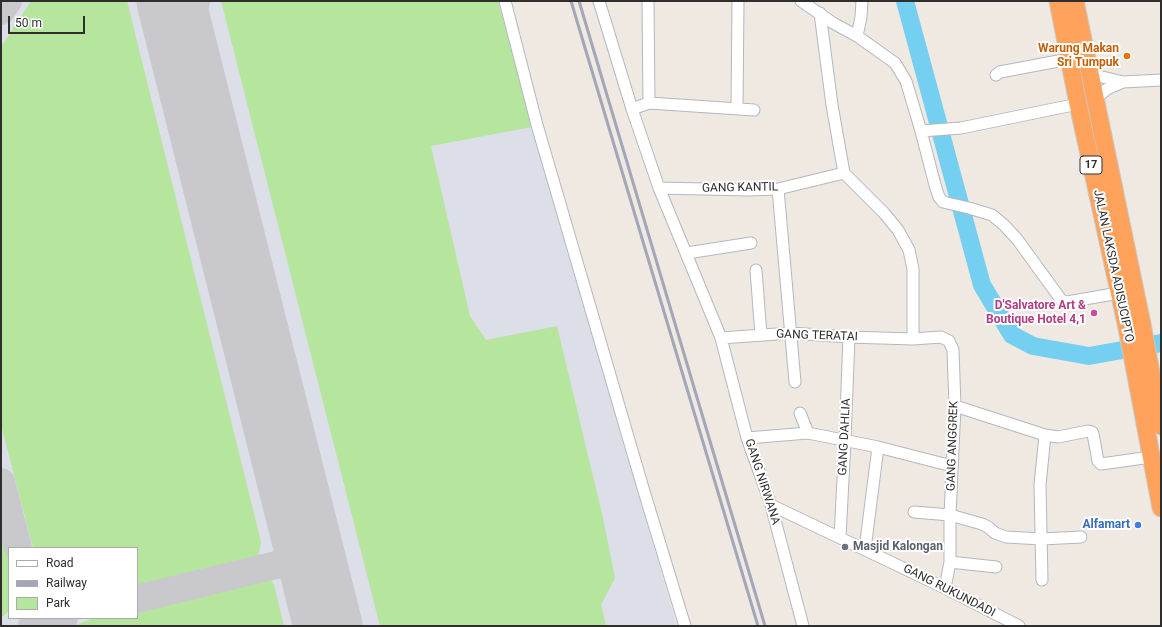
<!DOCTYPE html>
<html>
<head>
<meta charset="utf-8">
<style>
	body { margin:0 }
	#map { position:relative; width:1162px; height:627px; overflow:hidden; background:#efe9e1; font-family:Roboto,sans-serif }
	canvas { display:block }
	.frame { position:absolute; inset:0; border:2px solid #2e2e2e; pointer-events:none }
	.legend { position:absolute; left:8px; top:547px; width:130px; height:72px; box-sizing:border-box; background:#fff; border:1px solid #ababab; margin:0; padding:5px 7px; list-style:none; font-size:12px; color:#2e2e2e }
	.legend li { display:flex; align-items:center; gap:8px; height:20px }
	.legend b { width:20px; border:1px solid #ababab }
	.scale { position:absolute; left:8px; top:16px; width:77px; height:18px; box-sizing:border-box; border:2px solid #2e2e2e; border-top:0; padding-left:5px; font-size:12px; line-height:14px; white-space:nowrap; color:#2e2e2e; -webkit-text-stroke:3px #fff; paint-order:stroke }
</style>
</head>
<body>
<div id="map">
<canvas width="1162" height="627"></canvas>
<div class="frame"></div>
<ul class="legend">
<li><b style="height:5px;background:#fff"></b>Road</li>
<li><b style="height:5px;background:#a3a6b8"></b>Railway</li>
<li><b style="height:11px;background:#b6e59e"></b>Park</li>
</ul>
<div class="scale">50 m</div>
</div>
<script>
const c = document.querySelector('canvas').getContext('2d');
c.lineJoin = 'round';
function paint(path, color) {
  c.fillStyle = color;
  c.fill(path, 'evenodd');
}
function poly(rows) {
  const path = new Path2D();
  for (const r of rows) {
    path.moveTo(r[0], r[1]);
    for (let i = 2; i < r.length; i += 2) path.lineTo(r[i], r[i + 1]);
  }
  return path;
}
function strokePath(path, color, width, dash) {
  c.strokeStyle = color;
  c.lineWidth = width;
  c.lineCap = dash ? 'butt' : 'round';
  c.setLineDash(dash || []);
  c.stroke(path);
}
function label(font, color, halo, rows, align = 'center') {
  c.font = font + ' Roboto,sans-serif';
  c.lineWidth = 4;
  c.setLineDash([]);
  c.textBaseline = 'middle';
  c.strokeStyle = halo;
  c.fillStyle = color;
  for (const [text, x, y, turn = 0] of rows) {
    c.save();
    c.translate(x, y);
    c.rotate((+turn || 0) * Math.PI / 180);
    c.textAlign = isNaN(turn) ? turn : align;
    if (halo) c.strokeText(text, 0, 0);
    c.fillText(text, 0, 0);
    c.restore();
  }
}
const airport = poly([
	[1,1,498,1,532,127,677,626,1,626],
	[9,548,137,548,137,618,9,618]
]);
const green = poly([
	[31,1,127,1,261,542,259,554,248,561,137,588,137,548,33,548,1,425,1,47],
	[221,1,498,1,532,127,431,146,470,316,486,340,557,326,603,518,615,578,601,605,606,626,380,626],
	[1,513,10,548,9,548,9,611,1,618],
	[263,577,271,580,274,585,284,626,74,626,93,618,137,618,137,607]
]);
const river = poly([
	[905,1,982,285,1012,335,1033,346,1089,356,1161,343]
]);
const taxiway = poly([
	[1,11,8,1],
	[183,51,196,1],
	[1,482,18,548],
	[284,563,295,555,302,539,304,530],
	[137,599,284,563,298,564,307,569,316,576],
	[32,626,64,618]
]);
const runway = poly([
	[171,1,328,626]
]);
const minor = poly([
	[505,1,537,125,643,488,685,626],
	[599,1,632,109,659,188,721,338,747,438,771,505,803,626],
	[648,1,649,103],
	[801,1,833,23,857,36,895,63,906,81,921,131,935,185,939,197,943,202,969,208,992,215,1004,225,1017,239,1062,301,1067,302,1119,293],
	[820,13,832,105,844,173],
	[857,36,861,17,862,1],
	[1090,74,1123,82,1161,80],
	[996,75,1000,72,1069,59],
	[1095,99,1107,89,1123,82],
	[632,109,649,103,754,110],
	[737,109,738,1],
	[921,131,961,128,1078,104],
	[844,173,884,213,898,230,909,250,913,269,913,339],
	[659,188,749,190,778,189,844,173],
	[778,189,795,382],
	[687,253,751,243],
	[756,270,761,335],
	[721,338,791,333,849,337,913,339,941,337,949,341,953,350,955,406,950,515,950,562,945,588],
	[955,406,1045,435,1058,437,1088,431,1092,432,1093,434,1098,461,1101,464,1151,457],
	[800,413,808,433],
	[747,438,808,433,878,447,952,466],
	[771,505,945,588,1019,626],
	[914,512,950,515,982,524,988,527,995,533,1006,537,1042,539,1081,537],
	[840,537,845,441,849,337],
	[865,549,878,447],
	[950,562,996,567],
	[1042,580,1040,485,1045,435]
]);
const highway = poly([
	[1058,1,1078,104,1127,328,1161,508],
	[1075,1,1142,324,1161,426]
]);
const rail = poly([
	[571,1,758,626],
	[579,1,765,626]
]);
const markers = [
	[1127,56,4,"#e8710a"],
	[1094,313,4,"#d1479c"],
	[1138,525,4,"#3f7fe0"],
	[845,547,4,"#6b7280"]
];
const shields = [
	[1091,165,22]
];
const shieldNames = [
	["17",1091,165]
];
const foodNames = [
	["Warung Makan",1119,49],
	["Sri Tumpuk",1119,63]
];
const streetNames = [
	["GANG KANTIL",740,188,-1],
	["JALAN LAKSDA ADISUCIPTO",1113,266,78],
	["GANG TERATAI",817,336,2],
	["GANG DAHLIA",845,437,-87],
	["GANG ANGGREK",953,446,-88],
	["GANG NIRWANA",762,482,72],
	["GANG RUKUNDADI",949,591,27]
];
const hotelNames = [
	["D'Salvatore Art &",1086,306],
	["Boutique Hotel 4,1",1086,320]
];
const shopNames = [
	["Alfamart",1130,525]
];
const worshipNames = [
	["Masjid Kalongan",853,547]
];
paint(airport, '#dcdee8');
paint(green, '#b6e59e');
strokePath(river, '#75cff0', 18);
strokePath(taxiway, '#c9c8cc', 28);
strokePath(runway, '#c9c8cc', 69);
strokePath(minor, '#b4b7c1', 13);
strokePath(highway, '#c9c9c9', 19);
strokePath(minor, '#fff', 11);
strokePath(highway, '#ffa35c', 17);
strokePath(rail, '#a3a6b8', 3);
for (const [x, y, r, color] of markers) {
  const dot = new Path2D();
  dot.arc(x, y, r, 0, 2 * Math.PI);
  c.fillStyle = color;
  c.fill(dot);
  strokePath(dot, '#fff', 1.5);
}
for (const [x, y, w] of shields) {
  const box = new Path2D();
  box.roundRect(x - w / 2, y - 9, w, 18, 3);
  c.fillStyle = '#fff';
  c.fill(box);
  strokePath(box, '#2e2e2e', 1);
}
label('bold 11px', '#2e2e2e', null, shieldNames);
label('bold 12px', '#c56008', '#fff', foodNames, 'right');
label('12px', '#2e2e2e', '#fff', streetNames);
label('bold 12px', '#b23c85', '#fff', hotelNames, 'right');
label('bold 12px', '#366cbe', '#fff', shopNames, 'right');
label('bold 12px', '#5b616d', '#fff', worshipNames, 'left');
</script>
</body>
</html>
